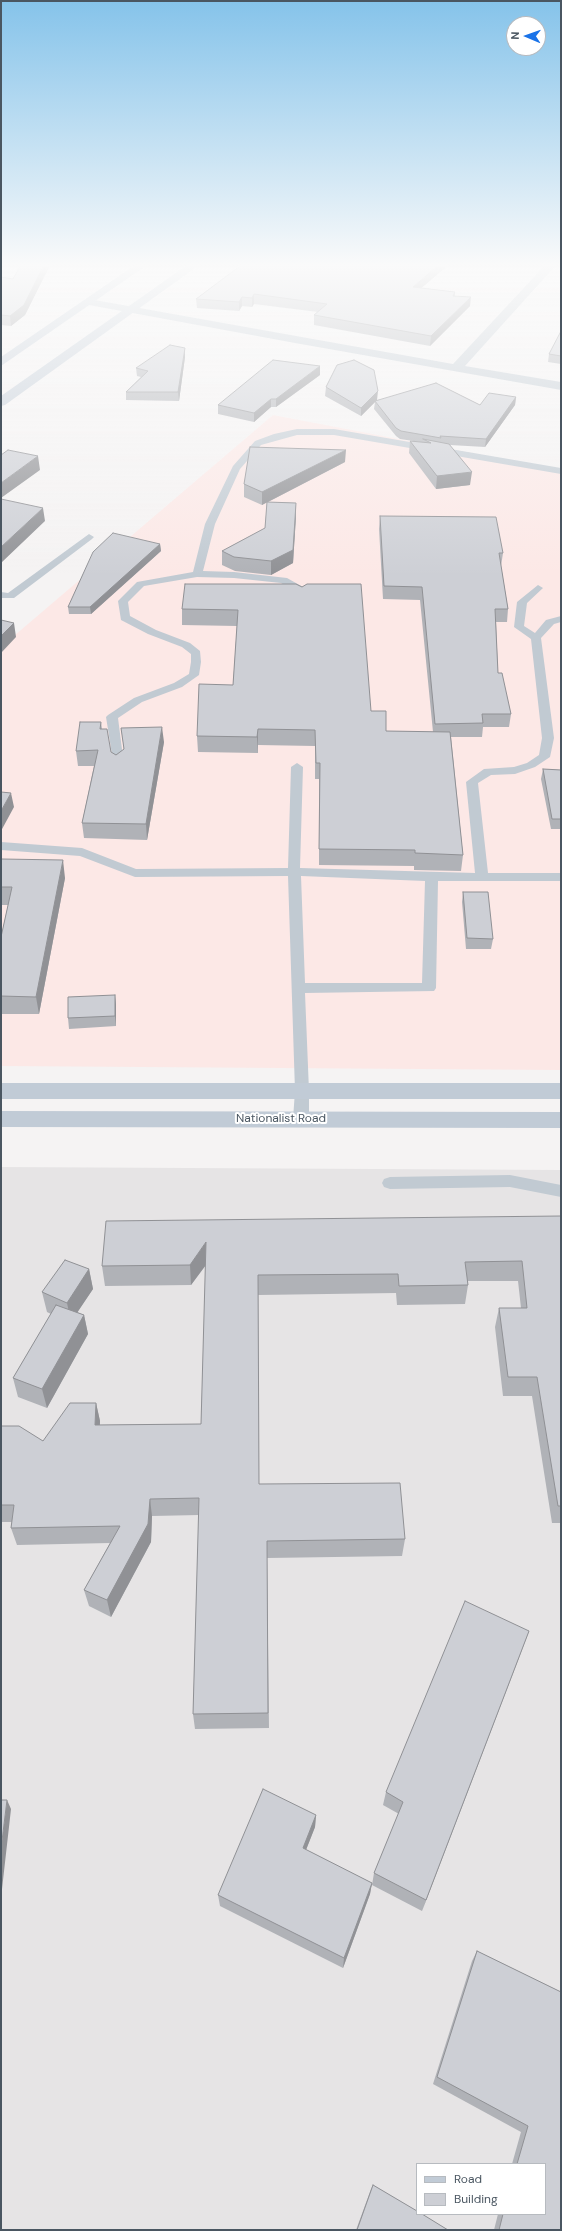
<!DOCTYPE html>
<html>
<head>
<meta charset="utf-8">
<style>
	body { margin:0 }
	#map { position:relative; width:562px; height:2231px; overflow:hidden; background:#f5f3f3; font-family:"DM Sans",sans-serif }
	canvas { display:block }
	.frame { position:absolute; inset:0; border:2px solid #4a5661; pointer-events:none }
	.legend { position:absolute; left:416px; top:2163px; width:130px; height:52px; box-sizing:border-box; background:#fff; border:1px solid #b7bbc0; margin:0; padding:5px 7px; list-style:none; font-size:12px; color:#4a5661 }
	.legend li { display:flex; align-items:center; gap:8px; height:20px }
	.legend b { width:20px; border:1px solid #b7bbc0 }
	.north { position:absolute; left:506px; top:16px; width:40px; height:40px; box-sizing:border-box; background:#fff; border:1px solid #b7bbc0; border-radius:50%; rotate:272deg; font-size:11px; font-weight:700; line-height:16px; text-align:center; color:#4a5661 }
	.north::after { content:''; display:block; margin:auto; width:14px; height:18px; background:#1a73e8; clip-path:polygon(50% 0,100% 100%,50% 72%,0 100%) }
</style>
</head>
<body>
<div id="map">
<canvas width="562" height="2231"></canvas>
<div class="frame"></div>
<ul class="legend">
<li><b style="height:5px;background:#c1cbd6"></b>Road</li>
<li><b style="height:11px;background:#cdcfd5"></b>Building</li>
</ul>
<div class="north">N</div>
</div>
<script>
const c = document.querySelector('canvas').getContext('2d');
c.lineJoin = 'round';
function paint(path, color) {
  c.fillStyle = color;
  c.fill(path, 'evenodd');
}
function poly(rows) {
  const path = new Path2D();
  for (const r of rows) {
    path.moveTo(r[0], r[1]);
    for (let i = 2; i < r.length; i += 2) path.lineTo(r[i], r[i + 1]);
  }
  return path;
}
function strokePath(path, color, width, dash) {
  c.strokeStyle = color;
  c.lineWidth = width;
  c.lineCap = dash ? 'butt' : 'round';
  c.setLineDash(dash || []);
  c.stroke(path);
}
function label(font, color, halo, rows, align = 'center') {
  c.font = font + ' "DM Sans",sans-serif';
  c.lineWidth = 4;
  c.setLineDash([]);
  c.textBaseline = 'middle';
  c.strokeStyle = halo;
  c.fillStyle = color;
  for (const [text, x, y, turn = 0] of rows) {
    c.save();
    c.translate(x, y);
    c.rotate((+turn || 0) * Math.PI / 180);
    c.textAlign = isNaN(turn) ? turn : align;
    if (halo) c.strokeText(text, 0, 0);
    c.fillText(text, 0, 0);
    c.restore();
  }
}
const education = poly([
	[1,1167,561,1170,561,2230,1,2230],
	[417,2164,545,2164,545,2214,417,2214]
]);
const medical = poly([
	[273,415,561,470,561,1070,1,1066,1,647]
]);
const lane = poly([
	[297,429,334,429,561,468,561,474,334,435,297,435,261,445,240,469,215,524,203,571,234,572,287,578,303,587,307,598,302,601,298,600,294,591,281,583,234,578,197,577,144,586,128,602,130,616,156,630,190,643,200,651,201,662,199,675,182,687,142,702,118,718,124,765,118,769,114,767,106,717,108,715,134,698,174,683,189,674,191,662,191,654,182,647,148,634,121,620,118,601,137,582,193,572,205,524,233,466,255,441,274,434,297,429],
	[89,534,94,537,92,539,14,598,1,598,1,592,8,593,89,534],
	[538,585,543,588,527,603,524,626,535,633,546,620,561,616,561,622,554,624,541,638,554,738,550,757,535,767,515,774,491,775,478,783,488,873,561,873,561,881,438,881,436,988,434,991,305,993,309,1091,309,1119,306,1123,301,1125,296,1123,293,1119,295,1091,288,876,135,877,80,856,1,850,1,842,82,848,136,869,288,868,291,767,297,763,303,767,300,868,475,873,466,782,484,769,514,767,527,763,539,755,542,738,531,639,514,627,517,602,538,585],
	[301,876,425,881,422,983,305,983,301,876],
	[510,1175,561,1185,561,1197,510,1187,390,1189,384,1187,382,1183,384,1179,390,1177,510,1175]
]);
const street = poly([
	[547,263,558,263,465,366,561,382,561,390,295,343,89,305,84,302,89,299,453,364,547,263]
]);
const secondary = poly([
	[138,263,150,263,1,366,1,357,138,263],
	[190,263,202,263,5,405,1,406,1,396,190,263],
	[1,1083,561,1083,561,1099,1,1099,1,1083],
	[1,1111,561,1112,561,1128,1,1127,1,1111]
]);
const wall = poly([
	[22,263,51,263,25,315,11,326,1,325,1,277,13,279],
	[244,263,422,288,455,292,455,296,470,306,430,346,314,325,314,315,318,312,254,304,252,307,242,306,239,311,197,308,196,299],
	[561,331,561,364,548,362,549,354],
	[185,348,185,357,179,401,126,400,126,392,141,377,137,376,136,368],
	[320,375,276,407,271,407,254,422,218,414,218,405],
	[326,387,377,400,480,405,516,397,515,405,485,447,450,445,470,485,436,489,409,453,410,441,420,442,400,439,396,436,374,409,375,402,361,416,325,396],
	[345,462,268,502,296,503,296,516,293,563,271,575,235,571,222,565,222,551,265,528,267,502,262,505,244,497,244,484],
	[380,516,503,553,501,566,508,609,507,622,496,622,498,673,511,714,509,727,483,727,482,737,451,737,463,855,461,871,414,870,414,866,319,865,319,779,315,779,315,746,258,745,258,753,198,752,197,736,233,685,237,626,182,625,182,609,296,584,371,711,386,731,433,732,420,600,383,599,379,529],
	[160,544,161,551,91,614,69,614,68,607],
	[101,722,102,729,111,752,116,755,124,749,121,728,164,742,147,840,84,838,82,823,94,766,78,766,76,751],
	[543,769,561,770,561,829,551,829,541,779],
	[1,859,65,878,39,1014,1,1014,1,937,8,905,1,905],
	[463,892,493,939,491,949,466,949,462,902],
	[115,995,116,1005,116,1026,69,1029,68,1018],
	[561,1216,561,1523,552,1523,532,1396,503,1396,495,1327,499,1308,521,1308,518,1281,468,1281,468,1285,465,1304,397,1305,396,1293,258,1295,259,1484,405,1539,402,1556,267,1558,269,1728,195,1729,193,1714,199,1515,152,1516,151,1542,111,1617,89,1606,84,1590,110,1543,17,1545,11,1528,12,1522,1,1522,1,1426,43,1441,96,1403,100,1421,100,1425,201,1424,206,1265,191,1285,105,1286,102,1266],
	[89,1269,93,1289,77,1312,84,1315,88,1334,47,1408,18,1397,13,1378,51,1314,47,1312,42,1292],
	[529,1631,523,1647,422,1911,372,1885,374,1873,399,1814,383,1805,386,1792],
	[316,1815,315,1827,306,1850,372,1883,370,1894,343,1968,220,1906,218,1895],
	[477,1951,561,1992,561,2230,494,2230,498,2214,545,2214,545,2164,512,2164,521,2132,433,2084,472,1961],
	[373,2185,448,2230,356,2230,371,2189]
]);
const shadedWall = poly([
	[45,263,51,263,25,315,11,326,10,316],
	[441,263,451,263,412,296,413,287],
	[254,294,254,304,252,307,252,298],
	[242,297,242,306,239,311,239,302],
	[471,297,470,306,430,346,431,336],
	[185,348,185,357,179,401,178,392],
	[320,366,320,375,276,407,276,399],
	[378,391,377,400,375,402,375,401,375,402,361,416,361,408],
	[516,397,515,405,485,447,486,439],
	[271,399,271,407,254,422,254,413],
	[346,450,345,462,262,505,262,492],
	[38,456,40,470,1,498,1,483],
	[472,472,470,485,436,489,437,476],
	[296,503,296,516,293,563,271,575,271,561],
	[43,508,45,521,1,563,1,547],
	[160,544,161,551,91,614,90,607],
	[14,623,16,637,1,653,1,636],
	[162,727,164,742,147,840,146,824],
	[258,729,258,753,257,737],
	[11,793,14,807,1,831,1,811],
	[63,860,65,878,39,1014,36,997],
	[115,995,116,1005,116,1026,115,1016],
	[206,1242,208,1262,191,1285,190,1265],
	[89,1269,93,1289,71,1322,67,1303],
	[258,1275,258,1295,259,1502,259,1484],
	[84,1315,88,1334,47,1408,42,1389],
	[96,1403,100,1421,99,1443,95,1425],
	[150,1499,152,1516,151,1542,111,1617,107,1600],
	[529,1631,523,1647,422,1911,426,1900],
	[7,1800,11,1809,1,1898,1,1849],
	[316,1815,315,1827,302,1860,303,1848],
	[372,1883,370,1894,343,1968,344,1958]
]);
const building = poly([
	[22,263,45,263,24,305,10,316,1,315,1,277,13,279,22,263],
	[244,263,441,263,413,287,455,292,453,296,471,297,431,336,314,315,327,304,254,294,252,298,242,297,239,302,196,299,244,263],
	[561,331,561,356,549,354,561,331],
	[170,345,185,348,178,392,126,392,148,371,136,368,170,345],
	[273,360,320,366,276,399,271,399,254,413,218,405,273,360],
	[354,360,374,370,378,391,361,408,326,387,337,365,354,360],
	[436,383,480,405,489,393,516,397,486,439,440,436,441,438,401,431,396,428,375,401,436,383],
	[423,439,449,444,472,472,437,476,410,441,431,443,423,439],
	[250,447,346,450,262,492,244,484,250,447],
	[8,450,38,456,1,483,1,455,8,450],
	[1,499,43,508,1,547,1,499],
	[267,502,296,503,293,550,271,561,234,557,222,551,265,528,267,502],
	[380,516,496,517,503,553,499,553,508,609,495,609,498,673,502,673,511,714,482,714,483,723,435,724,422,587,384,586,380,516],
	[113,533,160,544,90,607,68,607,93,552,113,533],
	[185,584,296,584,302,587,307,584,361,584,371,711,386,711,386,731,450,732,463,855,415,853,415,850,319,849,320,763,316,763,315,730,258,729,257,737,197,736,199,684,233,685,238,610,182,609,185,584],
	[1,620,14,623,1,636,1,620],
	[80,722,101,722,100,729,107,729,111,752,116,755,124,749,121,728,162,727,146,824,82,823,98,750,76,751,80,722],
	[543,769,561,770,561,819,552,819,543,769],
	[1,792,11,793,1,811,1,792],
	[1,859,63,860,36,997,1,996,1,937,12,887,1,887,1,859],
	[463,892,488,892,493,939,467,938,463,892],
	[115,995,115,1016,68,1018,68,997,115,995],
	[561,1216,561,1506,558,1506,537,1377,508,1377,499,1308,527,1308,522,1261,465,1262,468,1285,399,1286,398,1274,258,1275,259,1484,400,1483,405,1539,267,1541,268,1713,193,1714,199,1498,150,1499,148,1524,107,1600,84,1590,120,1526,11,1528,14,1505,1,1505,1,1426,19,1426,43,1441,70,1403,96,1403,95,1425,201,1424,206,1242,190,1265,102,1266,106,1221,561,1216],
	[65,1260,89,1269,67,1303,42,1292,65,1260],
	[56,1305,84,1315,42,1389,13,1378,56,1305],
	[465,1601,529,1631,426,1900,374,1873,403,1802,386,1792,465,1601],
	[263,1789,316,1815,303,1848,372,1883,344,1958,218,1895,263,1789],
	[1,1800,7,1800,1,1849,1,1800],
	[477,1951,561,1992,561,2230,499,2230,503,2214,545,2214,545,2164,517,2164,528,2126,437,2077,477,1951],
	[373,2185,417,2211,417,2214,422,2214,448,2230,357,2230,373,2185]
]);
const streetNames = [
	["Nationalist Road",281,1119]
];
paint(education, '#e6e4e5');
paint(medical, '#fce8e6');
paint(lane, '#c1cad2');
paint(street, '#c1cad2');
paint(secondary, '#c1cbd6');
paint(wall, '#b0b2b7');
paint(shadedWall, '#909195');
paint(building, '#cdcfd5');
strokePath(building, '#909195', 1);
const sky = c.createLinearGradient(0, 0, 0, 576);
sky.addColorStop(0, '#85c3ea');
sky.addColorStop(0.46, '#fafafa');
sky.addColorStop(1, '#fafafa00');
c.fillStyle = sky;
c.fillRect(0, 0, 562, 576);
label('12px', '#4a5661', '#fff', streetNames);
</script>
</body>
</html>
